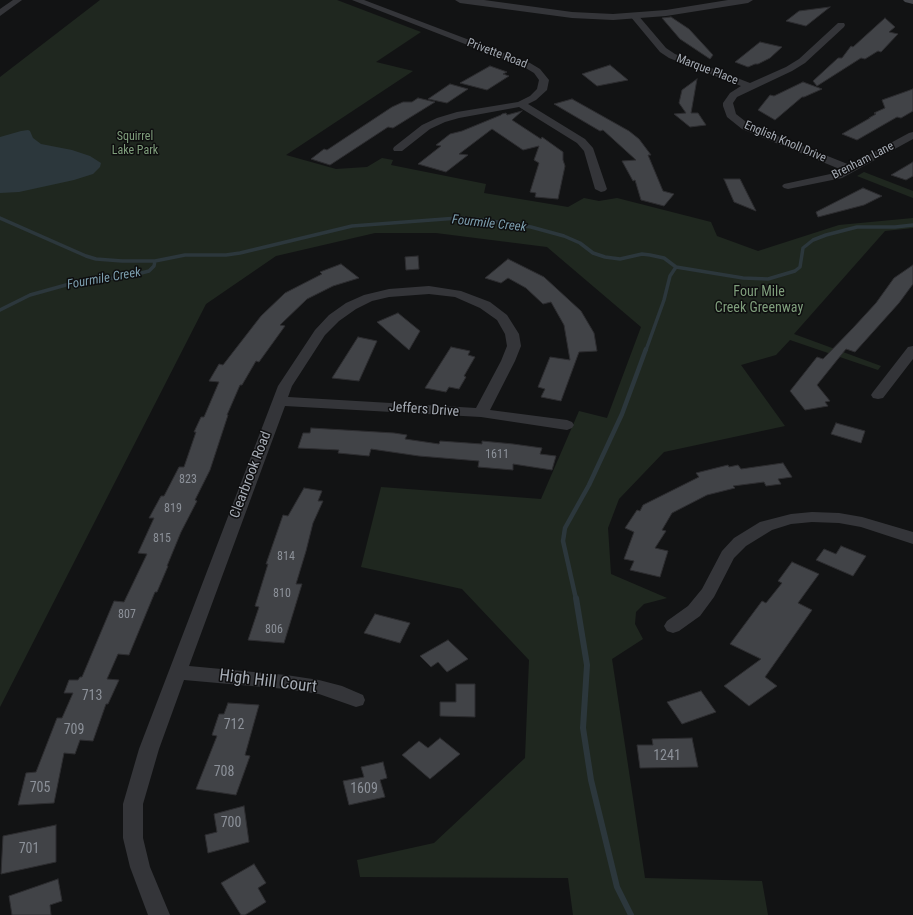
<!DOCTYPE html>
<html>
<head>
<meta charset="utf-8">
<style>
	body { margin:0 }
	canvas { display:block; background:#121314 }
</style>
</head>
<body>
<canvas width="913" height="915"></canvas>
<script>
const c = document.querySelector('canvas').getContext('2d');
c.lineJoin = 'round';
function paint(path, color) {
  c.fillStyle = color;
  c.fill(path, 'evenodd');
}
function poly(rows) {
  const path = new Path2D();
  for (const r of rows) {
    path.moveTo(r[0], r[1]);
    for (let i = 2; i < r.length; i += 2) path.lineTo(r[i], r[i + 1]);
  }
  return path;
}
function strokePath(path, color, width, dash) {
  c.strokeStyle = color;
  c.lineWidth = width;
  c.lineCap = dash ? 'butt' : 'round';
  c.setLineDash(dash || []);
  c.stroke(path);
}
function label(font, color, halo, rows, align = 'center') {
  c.font = font + ' "Roboto Condensed",sans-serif';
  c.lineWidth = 3;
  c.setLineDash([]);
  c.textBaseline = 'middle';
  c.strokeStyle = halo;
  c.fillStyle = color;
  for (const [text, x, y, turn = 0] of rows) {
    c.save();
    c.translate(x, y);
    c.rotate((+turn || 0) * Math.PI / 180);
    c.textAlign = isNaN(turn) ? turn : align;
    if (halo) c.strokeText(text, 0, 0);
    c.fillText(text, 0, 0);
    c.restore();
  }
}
const green = poly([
	[100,0,337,0,421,32,376,62,413,71,286,155,336,169,367,167,382,158,393,160,391,165,486,184,484,193,568,207,584,198,599,201,617,198,711,222,717,236,758,251,839,225,913,218,913,228,885,231,794,334,881,366,878,370,790,340,776,355,741,365,785,426,664,452,619,499,608,528,611,574,667,598,644,604,636,612,635,624,643,639,612,659,645,878,762,881,768,915,573,915,568,878,360,877,357,860,434,843,525,758,529,660,462,589,361,567,381,487,541,499,579,411,607,418,641,327,547,247,436,233,375,233,276,256,206,304,0,707,0,77],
	[864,172,913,191,913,198,857,176]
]);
const water = poly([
	[28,130,30,131,33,138,41,144,72,150,90,156,101,163,100,167,93,174,74,180,19,192,0,193,0,137,21,131]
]);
const streamFar2 = poly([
	[0,218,86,256,96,259,122,261,155,261,185,255,226,255,240,253,352,226,458,218,485,220,531,227,564,236,580,243,593,253,605,257,620,259,642,254,650,255,664,258,676,267,743,278,768,279,795,271,800,267,803,248,813,240,826,235,857,227,895,227,913,225],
	[0,310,30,295,73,283,130,276,149,271,154,266,155,261],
	[646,350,664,300,670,276,676,267]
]);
const streamFar1 = poly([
	[576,599,563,541,565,528,589,485,622,414,646,349]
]);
const stream = poly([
	[576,598,587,665,583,728,591,780,617,887,631,915]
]);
const building = poly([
	[830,7,806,26,786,21,799,11,830,7],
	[671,17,689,29,713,55,710,59,680,39,662,18,671,17],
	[885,18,895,27,889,32,898,34,881,52,878,51,865,59,861,58,817,86,813,81,838,58,842,58,851,46,853,47,885,18],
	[760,42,782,47,770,58,758,64,755,64,748,67,735,62,760,42],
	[610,65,628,80,597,86,582,74,610,65],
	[490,66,507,72,503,74,509,76,487,90,460,83,490,66],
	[697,79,691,113,698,113,706,125,690,127,674,114,686,113,679,103,682,90,697,79],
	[803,82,822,89,804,97,802,97,775,120,758,110,770,95,774,96,803,82],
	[450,84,468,89,447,103,428,99,450,84],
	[913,89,913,111,901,118,897,117,857,140,842,134,870,118,869,118,876,114,874,113,885,108,882,100,913,89],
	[418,98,435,102,393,128,388,127,330,165,311,159,324,149,327,150,342,140,392,107,403,102,412,102,418,98],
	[572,99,629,131,639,139,651,155,648,155,663,191,674,194,664,206,641,200,635,180,633,181,622,161,636,160,603,130,600,131,554,104,572,99],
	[522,111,512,120,541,139,542,137,563,152,563,160,565,166,558,199,535,197,536,193,530,192,539,163,534,160,539,146,523,150,492,129,459,154,468,155,446,172,418,164,441,146,436,145,450,134,462,131,501,115,502,114,506,113,507,115,522,111],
	[913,162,913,176,906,180,891,175,913,162],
	[724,179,740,179,756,211,734,202,724,179],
	[863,188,882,196,864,205,818,217,816,212,863,188],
	[418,256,419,269,406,270,405,257,418,256],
	[508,259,544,277,581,311,594,333,597,351,579,352,561,401,541,397,545,389,538,387,550,357,570,360,564,325,551,302,543,304,526,288,508,278,501,283,485,278,508,259],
	[341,264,359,278,333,286,307,299,280,325,285,326,259,362,256,361,242,385,240,385,227,415,228,415,210,470,195,500,197,501,181,532,167,566,168,566,157,592,155,592,129,655,118,654,107,679,119,680,108,704,106,704,93,741,80,740,75,754,64,753,54,803,18,805,26,773,36,772,57,718,62,718,73,693,64,693,69,680,78,680,80,677,82,677,114,601,124,602,147,554,138,553,154,518,149,518,161,496,164,496,179,467,184,467,196,432,194,432,201,417,204,417,219,382,209,381,219,364,223,365,261,316,285,293,322,274,320,272,341,264],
	[913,265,913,284,899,303,855,352,846,349,817,385,830,401,825,402,828,406,805,410,790,391,817,357,823,359,853,328,876,303,894,278,913,265],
	[398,313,420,331,409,350,377,322,398,313],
	[358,337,377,341,359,381,332,378,358,337],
	[451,347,470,351,468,355,475,357,464,376,466,377,459,389,449,387,446,392,425,388,451,347],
	[836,423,865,431,861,443,831,434,836,423],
	[311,428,394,433,407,435,405,439,439,444,440,441,482,444,482,441,513,444,542,448,540,454,556,456,552,470,513,464,513,470,478,467,479,461,419,456,371,449,369,456,338,453,339,450,298,448,303,433,310,433,311,428],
	[783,463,792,477,778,479,781,484,766,486,764,482,733,486,735,488,707,495,672,513,662,530,666,531,655,548,668,551,660,577,630,570,634,561,624,559,634,532,625,528,637,510,640,511,643,505,699,477,696,473,728,465,729,467,738,465,741,469,783,463],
	[304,488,322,491,318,501,323,501,313,523,306,551,296,584,302,584,284,643,248,640,259,607,255,606,268,564,266,564,283,515,288,516,304,488],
	[841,546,866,556,853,576,816,560,824,549,836,554,841,546],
	[792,562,819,574,798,603,812,610,765,677,777,686,749,706,724,686,761,659,730,644,762,601,766,603,782,583,778,581,792,562],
	[375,614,410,623,400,643,364,633,375,614],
	[448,640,468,659,447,672,438,662,431,667,420,656,448,640],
	[456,684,475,684,475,717,440,716,440,702,456,702,456,684],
	[701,691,716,712,682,724,667,702,701,691],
	[228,703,259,705,245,755,250,756,236,795,196,789,217,736,212,735,219,714,224,714,228,703],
	[440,738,460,754,430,779,402,755,419,741,428,748,440,738],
	[692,738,698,767,640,768,637,745,653,745,652,739,692,738],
	[383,762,387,778,380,780,385,797,349,805,343,781,364,777,361,767,383,762],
	[244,806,249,842,208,853,205,835,217,832,214,814,244,806],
	[56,825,56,862,1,874,3,836,56,825],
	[254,864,266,883,258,888,266,902,245,915,241,915,221,883,254,864],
	[58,879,62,901,50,905,51,915,12,915,9,896,58,879]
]);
const minor = poly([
	[13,0,22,0,0,16,0,9,13,0],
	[352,0,364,0,530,63,540,69,549,80,547,90,536,100,528,104,585,139,593,148,607,189,605,191,601,192,595,189,584,151,577,143,519,107,459,118,445,122,430,129,402,151,394,151,393,149,394,147,422,125,437,118,457,112,518,102,530,96,537,89,539,80,534,73,524,67,352,0],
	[634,13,637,14,666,48,675,54,750,83,786,67,799,59,838,23,844,23,845,25,844,27,805,63,792,71,737,97,733,103,736,114,750,125,850,165,909,133,913,132,913,139,842,178,788,189,784,188,782,186,784,184,835,173,842,170,742,129,727,117,723,106,723,103,730,93,741,86,669,58,660,52,630,16,634,13],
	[429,286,461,291,490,302,507,315,519,334,521,346,515,361,490,410,567,420,572,422,574,425,572,428,567,430,481,417,285,406,189,666,286,675,319,680,342,686,363,695,365,700,363,705,356,707,319,694,286,689,184,680,159,749,143,804,143,838,150,867,170,915,148,915,130,867,123,838,123,804,139,749,278,386,315,330,329,315,346,303,364,295,389,289,429,286],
	[429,294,455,297,480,308,497,320,505,334,507,346,501,361,476,408,288,397,292,386,325,335,339,321,356,309,372,301,389,297,429,294],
	[913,346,913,359,883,398,878,399,873,398,871,395,873,392,908,347,913,346],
	[812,512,839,513,862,517,913,532,913,544,861,527,839,523,812,522,791,524,772,530,746,546,734,558,714,597,700,616,679,631,673,633,667,631,664,626,667,621,688,606,702,589,722,551,734,538,760,522,791,514,812,512]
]);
const tertiary = poly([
	[455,0,484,0,572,12,613,14,666,10,728,0,753,0,748,3,666,16,613,20,572,18,460,3,455,0]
]);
const secondary = poly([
	[903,0,913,0,913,4,905,2,903,0]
]);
const farStreetnames = [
	["Privette Road",497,54,21],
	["Marque Place",707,70,21],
	["English Knoll Drive",785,142,23],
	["Brenham Lane",863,161,-27]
];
const farParknames = [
	["Squirrel",135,137],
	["Lake Park",135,151]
];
const numberNames = [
	["1611",497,455],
	["823",188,480],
	["819",173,509],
	["815",162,539],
	["814",286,557],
	["810",282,594],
	["807",127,615],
	["806",274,630]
];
const farWaternames = [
	["Fourmile Creek",489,224,6],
	["Fourmile Creek",104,279,-10]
];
const parkNames = [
	["Four Mile",759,292],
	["Creek Greenway",759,308]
];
const streetNames = [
	["Jeffers Drive",424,410,4],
	["Clearbrook Road",251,475,-69]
];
const nearNumbernames = [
	["713",92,696],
	["712",234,725],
	["709",74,730],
	["1241",667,756],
	["708",224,772],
	["705",40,788],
	["1609",364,789],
	["700",231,823],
	["701",29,849]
];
const nearStreetnames = [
	["High Hill Court",268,682,7]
];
paint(green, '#1f271f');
paint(water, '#2c373c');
strokePath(streamFar2, '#2c373c', 3.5);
strokePath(streamFar1, '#2c373c', 4.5);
strokePath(stream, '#2c373c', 6);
paint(building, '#414347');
strokePath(building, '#2d2d30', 1);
paint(minor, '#343539');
paint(tertiary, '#343539');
paint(secondary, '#424449');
label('12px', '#a5abb4', '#0e0e0f', farStreetnames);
label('12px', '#7f9e7c', '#0e0e0f', farParknames);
label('12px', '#8c9199', null, numberNames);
label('italic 13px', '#7c9eae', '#0e0e0f', farWaternames);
label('14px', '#7f9e7c', '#0e0e0f', parkNames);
label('14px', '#a5abb4', '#0e0e0f', streetNames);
label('14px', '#8c9199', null, nearNumbernames);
label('17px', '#a5abb4', '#0e0e0f', nearStreetnames);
</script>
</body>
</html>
